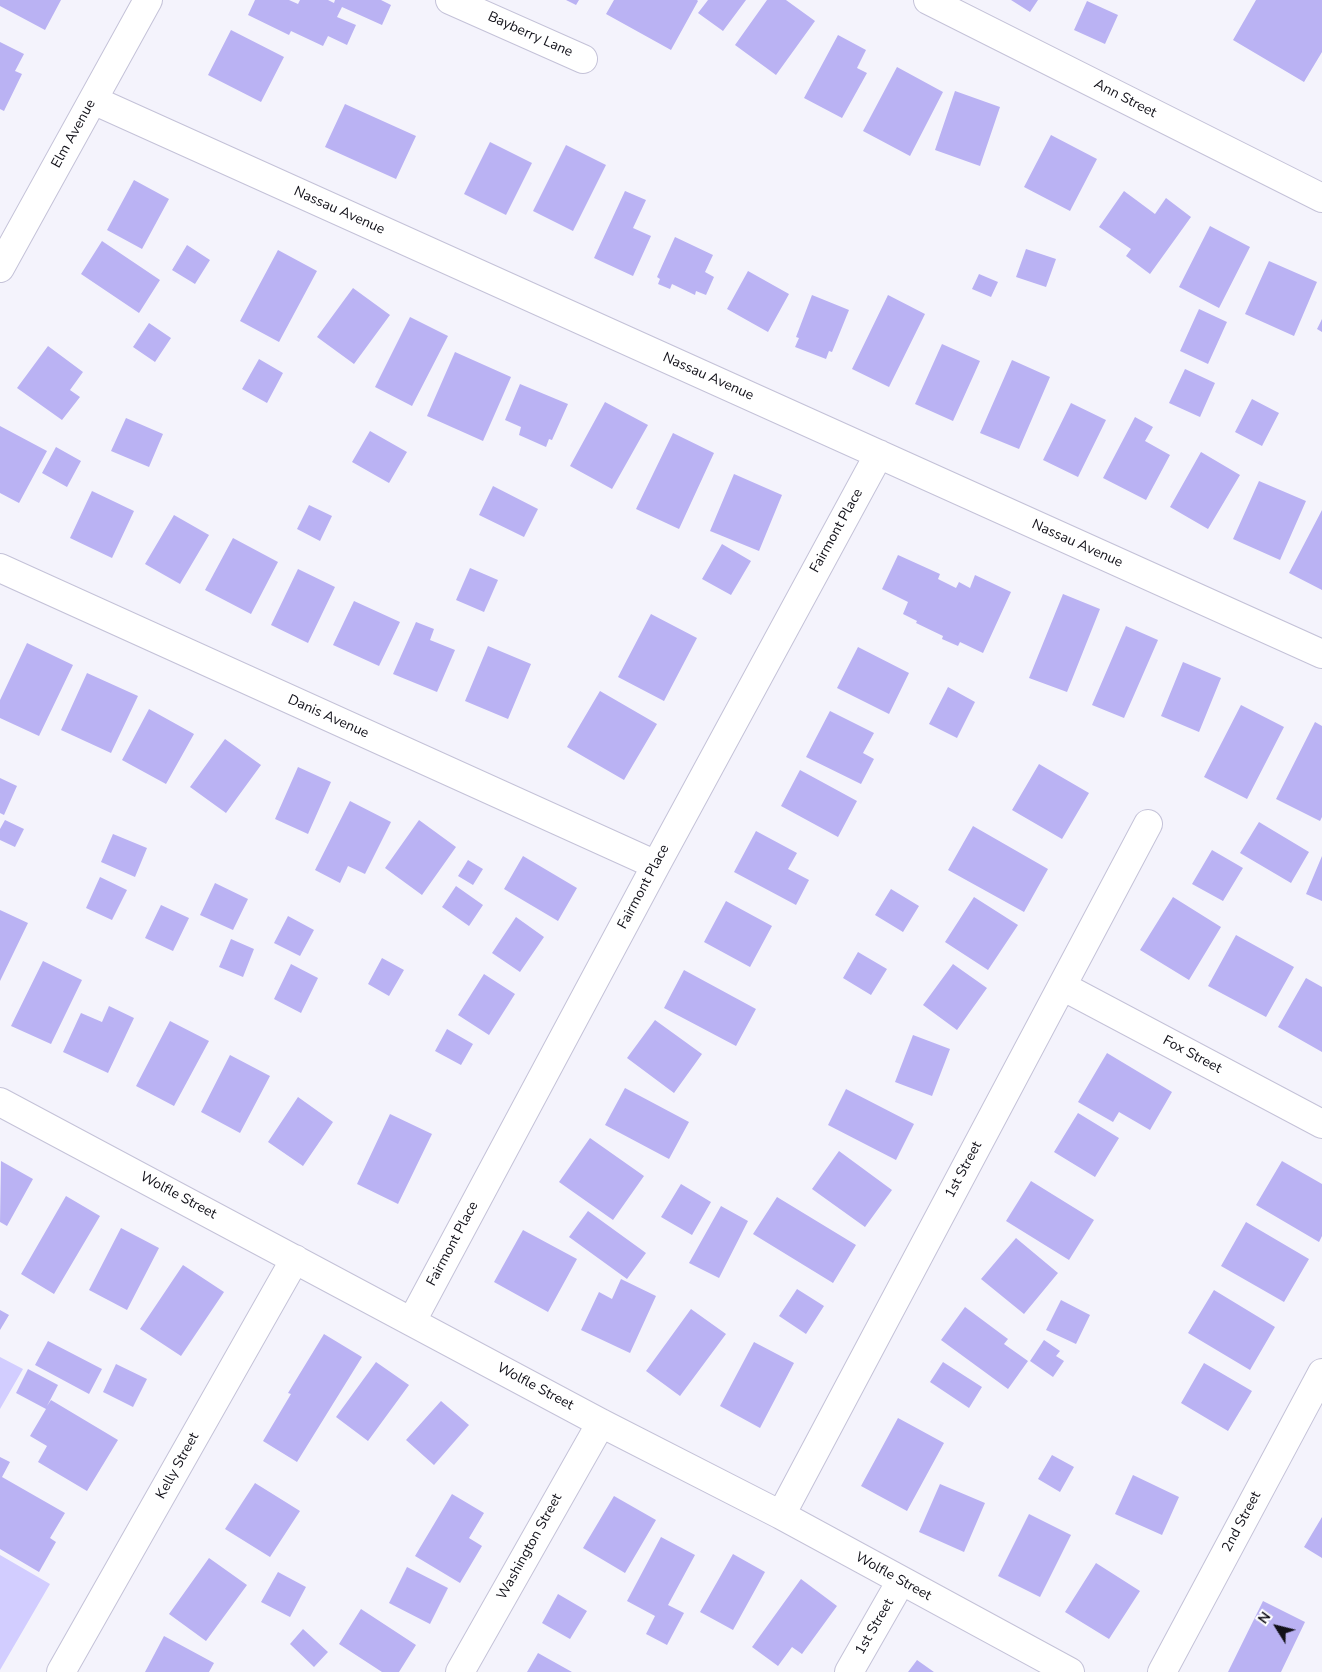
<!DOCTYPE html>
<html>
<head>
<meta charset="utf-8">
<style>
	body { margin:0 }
	#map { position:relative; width:1322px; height:1672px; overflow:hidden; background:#f4f3fc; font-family:"Nunito Sans",sans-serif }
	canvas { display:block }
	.north { position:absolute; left:1252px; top:1602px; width:50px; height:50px; -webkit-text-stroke:4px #fff; paint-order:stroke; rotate:306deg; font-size:14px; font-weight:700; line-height:20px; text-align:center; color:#121119 }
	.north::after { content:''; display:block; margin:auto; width:18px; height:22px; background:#121119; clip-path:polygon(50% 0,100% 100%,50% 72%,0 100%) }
</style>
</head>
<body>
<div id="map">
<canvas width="1322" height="1672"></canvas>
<div class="north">N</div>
</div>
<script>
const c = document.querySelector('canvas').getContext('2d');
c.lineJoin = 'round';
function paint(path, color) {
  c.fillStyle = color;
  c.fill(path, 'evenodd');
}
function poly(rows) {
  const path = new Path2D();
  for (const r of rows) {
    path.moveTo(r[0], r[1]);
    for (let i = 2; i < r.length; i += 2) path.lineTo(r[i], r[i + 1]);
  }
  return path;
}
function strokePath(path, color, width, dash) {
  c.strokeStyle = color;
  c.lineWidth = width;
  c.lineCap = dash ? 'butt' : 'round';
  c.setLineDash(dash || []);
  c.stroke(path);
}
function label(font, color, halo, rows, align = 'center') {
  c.font = font + ' "Nunito Sans",sans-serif';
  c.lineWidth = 4;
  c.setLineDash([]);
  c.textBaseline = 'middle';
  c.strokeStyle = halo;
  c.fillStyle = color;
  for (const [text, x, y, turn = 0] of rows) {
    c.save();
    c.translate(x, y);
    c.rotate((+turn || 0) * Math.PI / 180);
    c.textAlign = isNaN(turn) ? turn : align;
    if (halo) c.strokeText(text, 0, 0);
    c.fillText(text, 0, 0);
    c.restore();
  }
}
const green = poly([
	[0,1357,23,1369,0,1409],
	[0,1555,50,1584,0,1670]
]);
const building = poly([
	[0,0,61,0,45,30,0,6],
	[255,0,289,0,298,4,300,0,328,0,334,3,335,0,381,0,391,5,382,25,342,7,337,17,356,25,347,45,328,36,323,46,291,31,289,35,248,15],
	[566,0,579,0,576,5],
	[614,0,697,0,698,1,671,50,606,14],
	[708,0,746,0,723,31,698,13],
	[767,0,786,0,815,21,776,75,735,45],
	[1011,0,1038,0,1030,12],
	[1256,0,1322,0,1322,52,1304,82,1233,40],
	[1087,1,1118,15,1105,44,1074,30],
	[231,30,284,57,261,102,208,75],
	[838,35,866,50,857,68,867,73,842,118,804,98],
	[0,42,24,54,15,71,22,74,4,111,0,109],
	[897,67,943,92,910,156,863,131],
	[955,91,1000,107,980,166,935,150],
	[345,104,416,136,396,179,325,147],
	[1051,135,1097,159,1070,211,1024,187],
	[490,142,532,163,506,215,464,194],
	[566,145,606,165,573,231,533,211],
	[134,180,169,199,142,249,107,230],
	[625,191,646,200,633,228,651,236,633,276,594,258],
	[1124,191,1155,214,1166,198,1191,217,1150,274,1126,256,1131,249,1099,227],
	[1210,226,1250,247,1219,308,1179,287],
	[675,237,713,255,705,272,714,277,706,295,696,291,695,295,672,284,670,289,658,284,660,279,657,277],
	[102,241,160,280,139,313,81,274],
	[187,245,210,260,195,284,172,270],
	[1026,249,1056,259,1046,287,1016,277],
	[278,250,317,271,279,342,240,321],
	[1269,261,1317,282,1294,336,1245,314],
	[748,271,789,294,768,332,727,309],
	[979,274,998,282,991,297,972,289],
	[353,288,390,315,354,364,317,337],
	[812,295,849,310,832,352,829,351,826,359,795,347,799,338,796,337],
	[888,295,925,314,889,387,852,369],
	[1199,309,1227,322,1208,364,1180,351],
	[410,317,448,336,412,406,375,387],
	[1322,319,1322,332,1317,329],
	[149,323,171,338,155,362,133,347],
	[942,344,980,361,953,421,915,404],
	[48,346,83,372,70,390,80,397,62,420,17,388],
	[455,352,511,377,483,441,427,416],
	[259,359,283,373,267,403,242,389],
	[1012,360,1050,377,1019,449,980,433],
	[1185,369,1215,383,1200,417,1169,403],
	[520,384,568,404,552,440,549,439,546,447,519,435,521,427,505,420],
	[1252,399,1279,413,1262,446,1235,432],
	[605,402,648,425,612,489,570,466],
	[1071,403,1106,420,1078,477,1043,460],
	[1135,417,1153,427,1145,441,1170,455,1146,500,1103,478],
	[126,418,163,434,149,467,111,451],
	[0,426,47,451,19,503,0,493],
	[370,431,407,452,389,483,352,462],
	[673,433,714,453,679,529,636,509],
	[56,447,81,461,67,487,42,473],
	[1201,452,1240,475,1208,529,1170,507],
	[734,474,782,495,759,551,710,531],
	[1259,481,1306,501,1280,560,1233,539],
	[493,486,538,509,524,537,479,515],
	[92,491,134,511,112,558,70,538],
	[309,505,332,516,320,541,297,529],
	[1322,510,1322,590,1289,573],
	[174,515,209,535,180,584,145,564],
	[233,538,278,562,251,614,205,590],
	[722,544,751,561,731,595,702,579],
	[898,555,940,574,938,579,956,588,959,582,970,588,975,575,1011,592,983,653,960,642,958,646,942,639,943,636,916,623,917,621,903,614,908,602,882,589],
	[470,568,498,580,484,612,456,600],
	[298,569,335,587,308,643,271,625],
	[1063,594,1100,609,1067,692,1029,678],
	[354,601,400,622,379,666,333,645],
	[651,614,697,638,664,701,618,677],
	[416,622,434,629,430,640,455,650,437,692,393,674],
	[1126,626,1158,640,1124,718,1092,705],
	[27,643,73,665,39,736,0,718,0,700],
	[488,646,531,664,508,719,465,701],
	[858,647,909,673,889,714,837,688],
	[1183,662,1221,678,1199,732,1161,716],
	[87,673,138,696,111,753,61,730],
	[948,687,975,702,957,738,929,724],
	[600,691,657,724,624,780,567,747],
	[1241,705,1284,727,1247,799,1204,777],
	[149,709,194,734,166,784,122,760],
	[830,711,874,733,863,753,874,759,861,784,806,757],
	[1315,722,1322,726,1322,817,1320,821,1276,799],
	[225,739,261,765,226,813,190,787],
	[1039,764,1089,793,1062,839,1012,810],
	[298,767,331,782,308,834,275,819],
	[800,770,857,801,838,837,781,806],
	[0,778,17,786,4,815,0,813],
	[350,801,391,822,365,874,348,866,340,883,315,870],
	[5,820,24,829,15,847,0,840,0,829],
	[419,820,456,847,422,895,385,868],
	[1259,822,1309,852,1291,883,1240,853],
	[973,826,1048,869,1024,912,948,870],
	[756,831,797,853,788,869,809,880,796,905,734,872],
	[113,834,147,848,135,877,101,862],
	[1212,850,1243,868,1223,901,1192,884],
	[523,856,577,888,558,921,504,889],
	[1322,856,1322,901,1306,894],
	[468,860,483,869,473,885,458,876],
	[100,877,127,890,112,920,86,908],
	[215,883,248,899,233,930,200,915],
	[456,886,483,905,469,926,442,907],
	[891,889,919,906,903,932,875,915],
	[974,897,1018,925,988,970,945,942],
	[1173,897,1221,927,1189,980,1140,950],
	[726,901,772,926,750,967,704,942],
	[161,905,189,918,173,951,145,938],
	[0,910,28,923,0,981],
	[288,916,314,930,300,956,274,943],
	[516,917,544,937,520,972,492,953],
	[1236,935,1294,967,1266,1017,1208,986],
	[231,939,254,949,243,977,219,967],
	[858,952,887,969,871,995,843,978],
	[382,958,404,970,389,996,368,984],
	[43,961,82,980,51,1044,11,1026],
	[291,964,318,978,301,1013,274,999],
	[953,964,987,988,957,1030,923,1005],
	[684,970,756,1009,736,1046,664,1008],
	[484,974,515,994,489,1035,458,1015],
	[1306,978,1322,987,1322,1052,1278,1027],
	[109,1006,134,1018,108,1073,63,1052,81,1013,102,1022],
	[655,1020,702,1054,674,1093,627,1058],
	[170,1021,209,1041,174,1106,136,1086],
	[447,1029,473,1044,461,1065,435,1051],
	[913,1035,950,1049,932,1096,895,1082],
	[1107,1053,1172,1092,1150,1130,1119,1112,1113,1122,1078,1102],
	[230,1055,270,1076,240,1133,201,1112],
	[625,1088,689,1122,669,1159,605,1125],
	[846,1089,914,1124,896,1160,828,1125],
	[298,1097,333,1122,303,1166,268,1142],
	[1078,1113,1119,1138,1095,1177,1054,1152],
	[390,1114,432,1134,398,1204,357,1184],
	[590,1138,644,1176,613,1220,559,1182],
	[839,1151,892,1190,865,1227,812,1189],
	[1,1161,33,1179,7,1226,0,1222],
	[1282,1161,1322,1184,1322,1236,1319,1242,1256,1205],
	[1031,1181,1094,1220,1069,1260,1006,1221],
	[681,1184,711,1202,692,1235,661,1217],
	[66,1196,100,1216,54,1294,21,1274],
	[777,1197,856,1245,833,1283,753,1234],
	[721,1206,748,1221,719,1278,689,1263],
	[588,1211,646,1253,627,1279,569,1237],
	[1246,1222,1309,1259,1284,1302,1221,1266],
	[121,1228,159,1248,127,1310,89,1290],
	[523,1230,577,1259,548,1312,494,1282],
	[1016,1238,1058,1273,1024,1314,981,1279],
	[183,1265,224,1292,181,1356,140,1329],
	[621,1279,656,1296,630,1353,581,1330,599,1292,612,1299],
	[797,1289,824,1306,806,1334,779,1316],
	[1214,1290,1275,1327,1250,1370,1188,1333],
	[1061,1300,1090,1315,1076,1344,1046,1330],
	[965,1307,1008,1339,1004,1344,1028,1361,1008,1389,941,1340],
	[691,1309,726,1334,680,1396,646,1371],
	[0,1310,9,1315,0,1330],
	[324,1334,362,1357,297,1462,263,1441,291,1394,288,1393],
	[1044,1340,1060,1351,1056,1356,1064,1361,1053,1377,1030,1361],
	[48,1341,102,1369,89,1394,35,1365],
	[754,1342,794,1363,760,1428,720,1406],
	[376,1362,409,1385,368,1441,336,1417],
	[943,1362,982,1387,969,1408,930,1382],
	[1204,1363,1252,1391,1228,1431,1181,1403],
	[116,1364,147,1379,133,1407,103,1392],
	[28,1369,58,1385,47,1406,51,1400,118,1440,87,1491,38,1462,47,1446,30,1436,46,1409,16,1393],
	[441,1401,469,1425,434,1465,406,1440],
	[898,1418,944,1443,907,1511,861,1486],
	[1052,1455,1074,1467,1060,1492,1038,1479],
	[0,1457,10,1462,2,1477,65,1513,50,1538,56,1542,39,1572,0,1549],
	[1133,1475,1179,1497,1162,1535,1115,1514],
	[255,1483,300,1511,270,1557,225,1529],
	[940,1484,985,1503,964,1552,919,1532],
	[452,1494,484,1513,469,1538,482,1546,460,1583,415,1556],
	[614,1496,656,1520,625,1573,583,1548],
	[1029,1514,1071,1535,1040,1597,998,1576],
	[1322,1517,1322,1558,1304,1547],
	[661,1537,695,1555,668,1605,684,1613,667,1645,646,1634,655,1616,627,1601],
	[733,1554,765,1572,733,1630,700,1612],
	[209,1558,247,1585,206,1641,169,1614],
	[1096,1563,1140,1591,1109,1639,1065,1612],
	[407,1567,448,1588,430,1624,389,1603],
	[278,1572,306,1587,290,1617,261,1602],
	[801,1579,837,1606,802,1654,792,1647,778,1666,752,1647],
	[558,1594,587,1611,570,1639,542,1623],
	[1263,1601,1305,1622,1281,1672,1228,1672],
	[361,1609,416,1645,399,1672,382,1672,339,1644],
	[303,1629,328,1652,314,1667,290,1644],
	[164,1636,214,1663,209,1672,145,1672],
	[538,1653,572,1672,527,1672],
	[917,1660,934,1672,908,1672]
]);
const minor = poly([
	[450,0,583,59],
	[928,0,1322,198],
	[93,100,1322,654],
	[0,268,148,0],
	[0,568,656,865],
	[1062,986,1322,1124],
	[0,1102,601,1423,781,1515,1070,1672],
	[412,1321,656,865,879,454],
	[781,1515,1148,824],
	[61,1672,295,1259],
	[460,1672,601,1423],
	[849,1672,901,1581],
	[1162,1672,1322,1373]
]);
const streetNames = [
	["Bayberry Lane",530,35,24],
	["Ann Street",1125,99,27],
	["Elm Avenue",74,134,-61],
	["Nassau Avenue",339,211,24],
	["Nassau Avenue",708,377,24],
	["Fairmont Place",837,531,-61],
	["Nassau Avenue",1077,544,24],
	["Danis Avenue",328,717,24],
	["Fairmont Place",644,887,-62],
	["Fox Street",1192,1055,28],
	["1st Street",964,1170,-62],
	["Wolfle Street",178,1196,28],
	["Fairmont Place",453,1244,-62],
	["Wolfle Street",535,1387,28],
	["Kelly Street",178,1466,-61],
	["2nd Street",1242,1522,-62],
	["Washington Street",530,1547,-61],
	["Wolfle Street",893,1577,29],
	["1st Street",875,1627,-60]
];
paint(green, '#d2cdff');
paint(building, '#bab2f3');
strokePath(minor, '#c4c2d8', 30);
strokePath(minor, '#fff', 28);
label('14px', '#121119', '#fff', streetNames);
</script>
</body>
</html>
